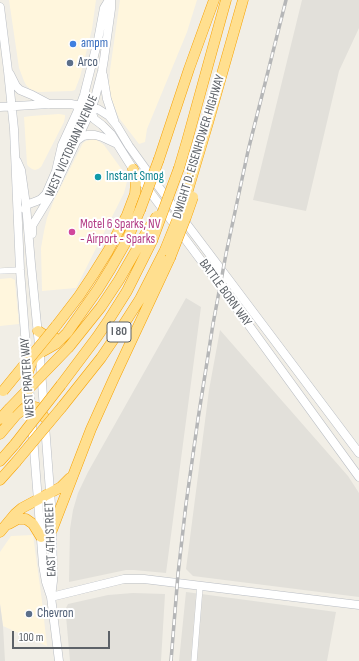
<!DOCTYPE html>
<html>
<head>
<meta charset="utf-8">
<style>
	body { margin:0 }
	#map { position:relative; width:359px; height:661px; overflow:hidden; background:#f1eee6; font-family:"Sofia Sans Condensed",sans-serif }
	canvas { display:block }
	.scale { position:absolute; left:12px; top:631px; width:98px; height:18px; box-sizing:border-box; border:2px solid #5d6268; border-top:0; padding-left:5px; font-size:12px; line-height:14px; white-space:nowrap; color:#5d6268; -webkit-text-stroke:3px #fff; paint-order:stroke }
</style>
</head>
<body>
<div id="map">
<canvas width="359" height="661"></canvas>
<div class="scale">100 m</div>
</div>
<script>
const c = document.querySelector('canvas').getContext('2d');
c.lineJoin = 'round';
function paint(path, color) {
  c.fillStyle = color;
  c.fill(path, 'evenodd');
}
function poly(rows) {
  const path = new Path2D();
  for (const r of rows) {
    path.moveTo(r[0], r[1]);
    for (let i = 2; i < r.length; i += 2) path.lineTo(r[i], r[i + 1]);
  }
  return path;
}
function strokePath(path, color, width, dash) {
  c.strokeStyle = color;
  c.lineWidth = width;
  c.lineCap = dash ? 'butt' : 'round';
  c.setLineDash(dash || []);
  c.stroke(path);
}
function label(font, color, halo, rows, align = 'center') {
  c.font = font + ' "Sofia Sans Condensed",sans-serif';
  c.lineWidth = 4;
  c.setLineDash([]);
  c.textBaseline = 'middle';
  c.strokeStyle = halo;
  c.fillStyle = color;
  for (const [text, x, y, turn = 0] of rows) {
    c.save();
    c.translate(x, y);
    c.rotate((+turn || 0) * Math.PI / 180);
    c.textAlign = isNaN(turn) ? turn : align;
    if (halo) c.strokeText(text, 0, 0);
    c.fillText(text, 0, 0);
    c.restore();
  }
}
const commercial = poly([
	[9,0,96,0,92,29,80,77,75,90,72,91,38,92,30,89,26,85,24,81,19,68],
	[120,0,197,0,187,32,147,129,145,142,139,144,119,118,111,98,109,87,110,70],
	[59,114,65,115,65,117,64,122,41,167,38,169,35,170,32,169,28,166,27,164,24,117,31,116],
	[93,139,97,140,104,145,128,178,124,193,76,288,42,291,41,248,44,231,47,218,54,200,83,143,86,141],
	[11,278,15,280,15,282,19,324,0,326,0,279],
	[33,535,42,601,47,646,3,626,0,604,0,552,11,536]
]);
const industrial = poly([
	[302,0,359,0,359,28,339,71,306,211,253,200],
	[186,298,201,307,166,573,134,570,126,570,69,582,70,529,73,510,78,493,88,472],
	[220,330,348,476,359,493,359,597,193,576,186,569,209,390],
	[186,592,336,612,327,661,179,661],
	[133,593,165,594,161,661,70,661,66,616,66,608,68,604,108,595],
	[0,604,3,626,5,661,0,661]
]);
const street = poly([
	[0,271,20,270],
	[194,661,200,586]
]);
const secondary = poly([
	[0,7,8,71,14,129,20,270,43,565,46,582,51,597],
	[10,74,16,86,20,90,32,95,49,104],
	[103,75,107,99,114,120],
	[0,107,49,104,71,104,80,106,91,110,98,109,109,116,117,126,129,146,155,182,229,280,359,453],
	[91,110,94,119,102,125,111,134,133,169,232,302,359,477],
	[76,141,83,136,88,135,95,135,102,137,117,144],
	[17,161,21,170,26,205,31,264,39,345,44,409],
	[25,209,26,205,37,201,41,199,46,194,56,171,62,145,80,106,84,95,98,40,104,8,109,0],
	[32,234,32,226,52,193,91,110,95,98,102,71,104,59,111,9,111,0],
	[45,425,52,518,53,581,51,597,59,661],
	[51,597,124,579,144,579,359,605]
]);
const highway = poly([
	[159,159,189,69,214,0],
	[179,168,187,141,226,0],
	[188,190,208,123,243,0],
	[56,326,79,296,93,275,108,251,127,215,135,194,136,181,133,169],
	[38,331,46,336,50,337,54,337],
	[69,347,101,307,119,280,146,233],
	[28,372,31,364,34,358,40,353,56,344,67,333,98,289,111,268,126,242,140,210],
	[61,385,97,337,110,318,127,291,152,241],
	[62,407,101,358,122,327,140,299,165,250],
	[0,419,9,409],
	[0,434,16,415,25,408,35,407,38,408,44,417],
	[0,461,15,444],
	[0,480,16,462],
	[9,524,18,519,26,519,33,524,41,537],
	[52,530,91,429,114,378,170,258],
	[0,532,15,514,22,508,61,487,70,478]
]);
const rail = poly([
	[171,661,178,574,186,504,198,419,213,324,226,254,248,151,286,0]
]);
const highwayBridge = poly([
	[140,210,159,159],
	[146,233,157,216],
	[152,241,179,168],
	[165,250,180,213,188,190],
	[170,258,186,217,193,197],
	[3,391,56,326],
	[9,409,69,347],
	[15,444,61,385],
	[16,462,62,407]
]);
const markers = [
	[73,44,4,"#3f7fe0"],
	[70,63,4,"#5c6f8a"],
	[98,177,4,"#0f9aa8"],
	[72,232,4,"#d1479c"],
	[29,614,4,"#5c6f8a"]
];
const shields = [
	[119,332,24]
];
const shieldNames = [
	["I 80",119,332]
];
const shopNames = [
	["ampm",81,44]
];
const serviceNames = [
	["Arco",78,63],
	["Chevron",37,614]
];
const streetNames = [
	["WEST VICTORIAN AVENUE",72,146,-66],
	["DWIGHT D. EISENHOWER HIGHWAY",199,147,-73],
	["BATTLE BORN WAY",225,293,54],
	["WEST PRATER WAY",28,378,-94],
	["EAST 4TH STREET",51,539,-92]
];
const cultureNames = [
	["Instant Smog",106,177]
];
const hotelNames = [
	["Motel 6 Sparks, NV",80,225],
	["- Airport - Sparks",80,240]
];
paint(commercial, '#fff6dd');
paint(industrial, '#e2e0da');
strokePath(street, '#b8bcc1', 6);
strokePath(secondary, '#b9bdc3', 9);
strokePath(highway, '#f7a200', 11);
strokePath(street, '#fff', 5.5);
strokePath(secondary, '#fff', 8);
strokePath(highway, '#ffdf8f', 10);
strokePath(rail, '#b5b6b7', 3.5);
strokePath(rail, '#fff', 2, [6]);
strokePath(highwayBridge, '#f7a200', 11, []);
strokePath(highwayBridge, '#ffdf8f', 10);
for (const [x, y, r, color] of markers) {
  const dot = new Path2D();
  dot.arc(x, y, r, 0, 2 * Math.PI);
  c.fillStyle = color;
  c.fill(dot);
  strokePath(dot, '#fff', 1.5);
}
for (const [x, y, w] of shields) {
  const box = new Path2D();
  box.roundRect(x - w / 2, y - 10, w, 20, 3);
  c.fillStyle = '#fff';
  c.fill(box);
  strokePath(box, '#5d6268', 1);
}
label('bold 12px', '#5d6268', null, shieldNames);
label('13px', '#366cbe', '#fff', shopNames, 'left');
label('13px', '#4e5e75', '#fff', serviceNames, 'left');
label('13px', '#5d6268', '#fff', streetNames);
label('13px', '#0d838f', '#fff', cultureNames, 'left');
label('13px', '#b23c85', '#fff', hotelNames, 'left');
</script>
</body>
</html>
